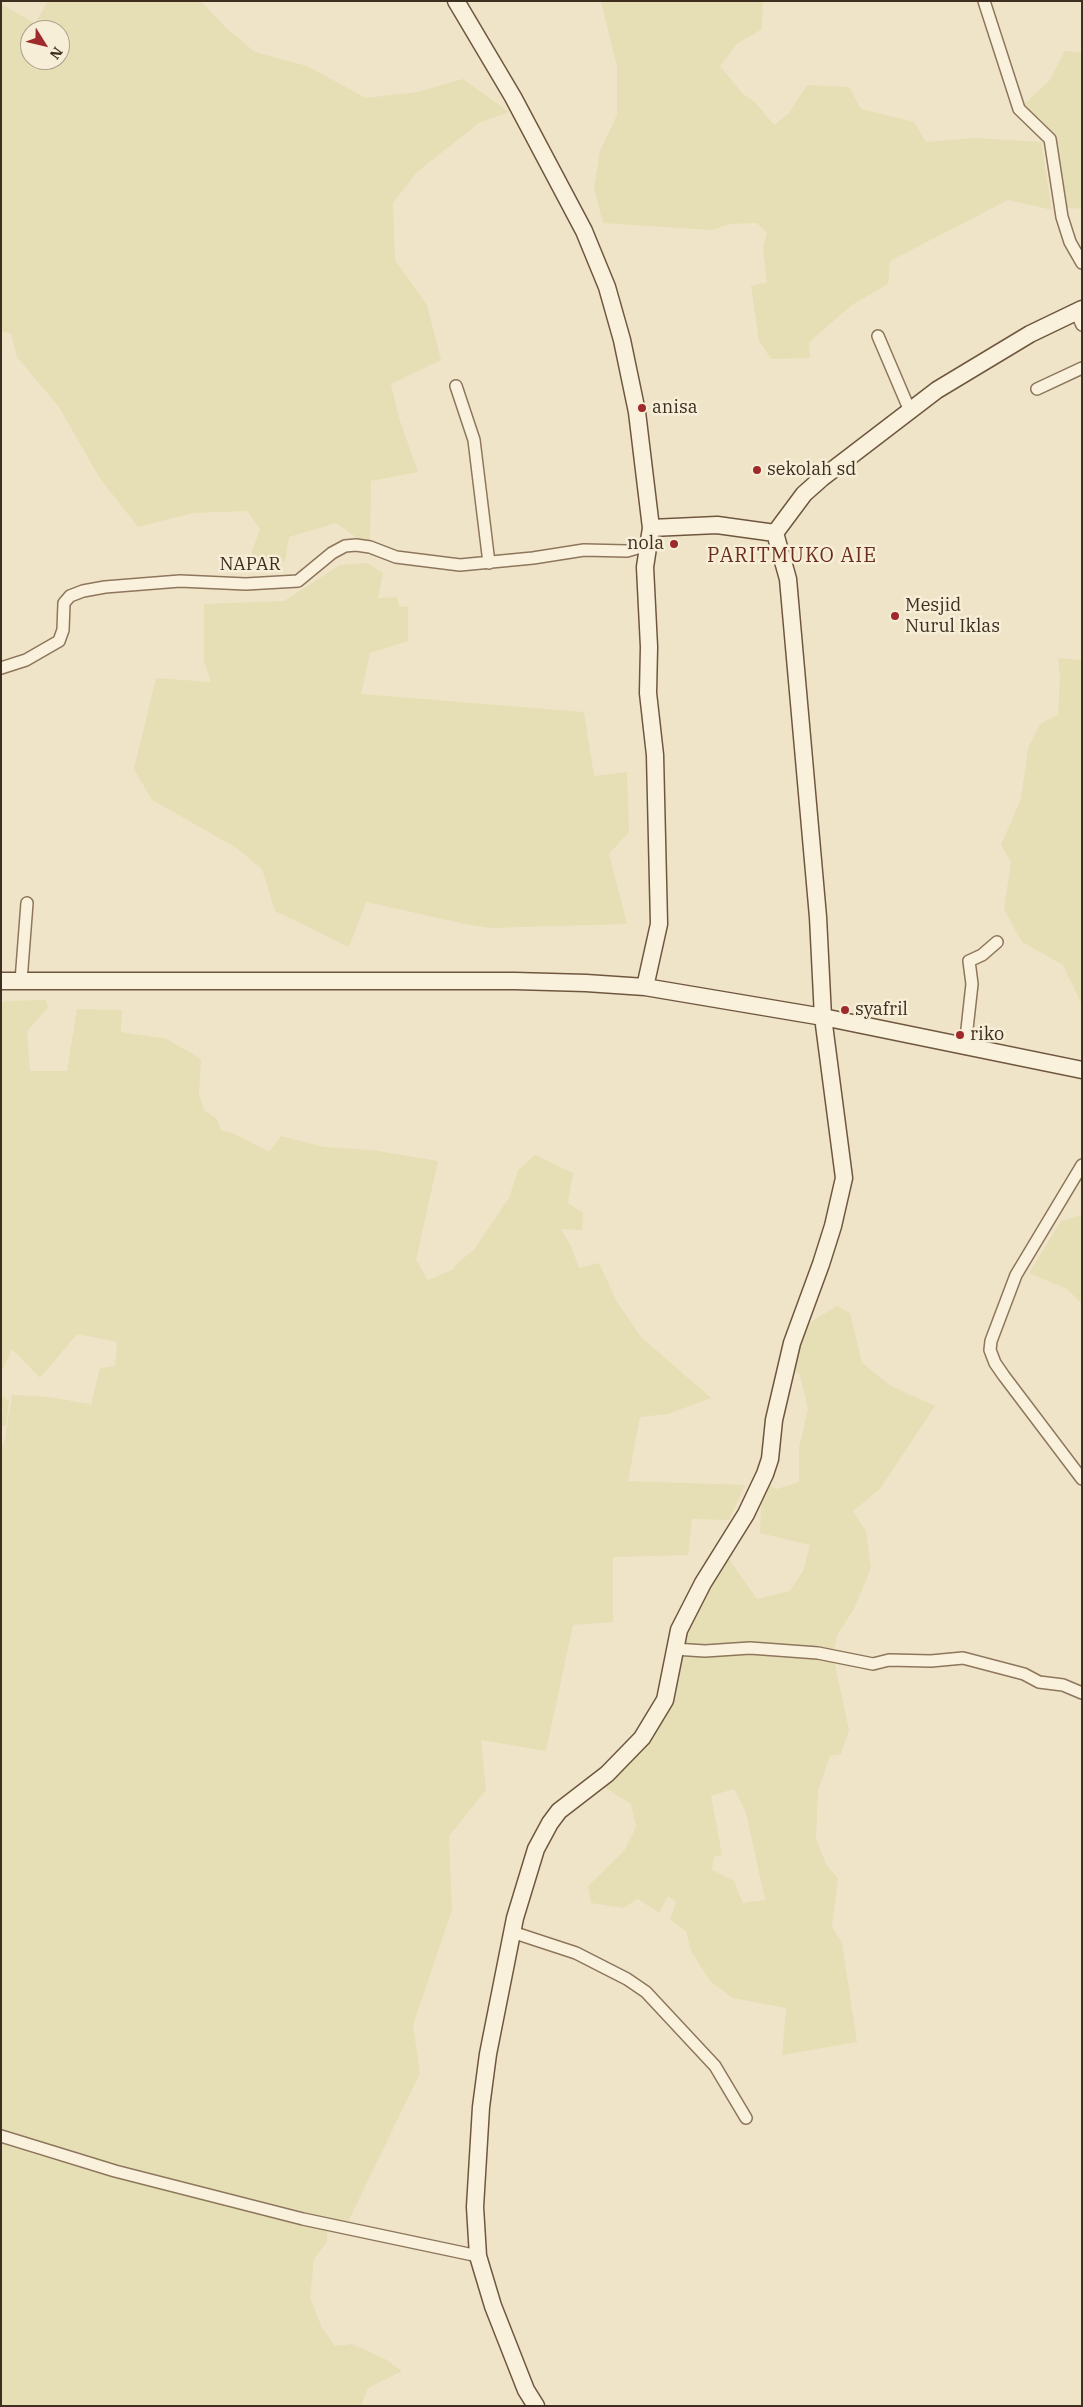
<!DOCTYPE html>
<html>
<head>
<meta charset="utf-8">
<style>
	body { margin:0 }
	#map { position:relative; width:1083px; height:2407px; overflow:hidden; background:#f0e4c8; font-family:"IBM Plex Serif",serif }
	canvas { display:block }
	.frame { position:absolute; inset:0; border:2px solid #3d2e20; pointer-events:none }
	.north { position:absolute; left:20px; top:20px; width:50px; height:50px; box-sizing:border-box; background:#f7eed8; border:1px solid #ada18e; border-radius:50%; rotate:126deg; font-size:14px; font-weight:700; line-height:20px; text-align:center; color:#3d2e20 }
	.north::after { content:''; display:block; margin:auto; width:18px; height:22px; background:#9e2a2b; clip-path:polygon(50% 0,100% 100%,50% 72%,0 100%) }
</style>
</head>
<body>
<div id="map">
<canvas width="1083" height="2407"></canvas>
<div class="frame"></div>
<div class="north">N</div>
</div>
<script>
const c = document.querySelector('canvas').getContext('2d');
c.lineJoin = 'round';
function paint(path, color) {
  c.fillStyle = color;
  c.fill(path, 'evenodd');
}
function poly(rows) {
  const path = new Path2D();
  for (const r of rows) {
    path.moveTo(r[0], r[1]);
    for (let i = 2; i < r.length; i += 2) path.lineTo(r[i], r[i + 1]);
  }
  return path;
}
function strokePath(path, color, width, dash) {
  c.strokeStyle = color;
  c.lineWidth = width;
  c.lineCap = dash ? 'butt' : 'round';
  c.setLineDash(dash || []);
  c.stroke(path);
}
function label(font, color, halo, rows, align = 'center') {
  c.font = font + ' "IBM Plex Serif",serif';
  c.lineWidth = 5;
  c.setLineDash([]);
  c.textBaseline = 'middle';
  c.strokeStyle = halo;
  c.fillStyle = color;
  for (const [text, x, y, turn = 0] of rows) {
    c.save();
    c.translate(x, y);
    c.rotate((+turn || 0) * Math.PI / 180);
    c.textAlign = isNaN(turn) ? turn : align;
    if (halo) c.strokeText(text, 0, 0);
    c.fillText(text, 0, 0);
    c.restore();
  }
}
const farmland = poly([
	[48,1,201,1,227,29,255,52,307,66,366,98,417,92,463,79,509,112,479,123,417,172,393,203,395,260,427,305,441,360,391,384,399,418,418,472,371,481,370,547,336,523,289,537,285,562,248,563,260,529,247,511,194,513,138,527,99,477,59,407,17,357,11,333,1,331,1,4,35,23],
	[30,30,60,30,60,60,30,60],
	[601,1,763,1,762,29,737,44,720,66,743,94,755,102,774,125,789,113,807,85,849,87,861,109,914,122,926,142,975,138,1041,142,1052,210,1008,200,890,261,888,284,852,305,809,342,810,358,771,359,759,341,751,286,767,282,763,247,767,233,757,223,729,224,712,230,603,223,594,188,600,151,617,115,617,67],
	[1065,51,1082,53,1082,209,1061,207,1045,133,1019,109,1049,81],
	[367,563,383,573,378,598,397,597,399,606,408,607,408,641,370,653,361,694,584,712,594,776,627,772,629,832,609,854,627,924,490,928,465,924,366,902,349,947,275,911,262,869,235,847,152,800,134,769,156,678,211,682,204,661,204,604,284,601,340,565],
	[1058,658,1082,660,1082,1005,1063,965,1022,942,1004,909,1011,862,1001,845,1021,799,1028,748,1041,723,1058,715,1060,677],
	[46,1000,48,1008,27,1031,30,1071,67,1071,77,1009,122,1010,121,1032,167,1039,201,1059,199,1094,204,1110,217,1119,221,1130,235,1134,269,1152,281,1136,324,1147,372,1150,438,1161,416,1260,428,1280,452,1270,458,1262,473,1251,509,1198,518,1170,535,1155,573,1173,568,1203,583,1213,582,1230,561,1229,572,1248,579,1268,599,1263,616,1300,641,1337,711,1398,668,1414,640,1417,628,1481,745,1485,729,1520,692,1519,688,1555,613,1557,613,1622,573,1625,546,1751,481,1740,486,1790,449,1836,452,1910,413,2025,420,2073,345,2228,327,2224,327,2242,314,2259,310,2298,322,2328,335,2346,352,2344,385,2359,402,2371,368,2388,361,2406,1,2406,1,1444,4,1445,12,1395,48,1397,91,1404,100,1368,115,1366,117,1342,77,1334,40,1378,12,1349,1,1372,1,1003,5,1001],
	[1082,1215,1082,1304,1067,1289,1029,1273,1061,1221],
	[837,1306,850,1313,862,1363,891,1386,935,1406,880,1489,853,1511,866,1531,871,1568,854,1609,837,1635,833,1655,849,1730,841,1754,830,1756,818,1791,816,1838,826,1864,838,1879,832,1927,842,1943,857,2042,782,2055,786,2008,733,1998,710,1981,691,1951,686,1931,670,1920,676,1902,668,1896,659,1913,638,1899,623,1908,591,1903,588,1886,624,1851,636,1827,631,1804,601,1785,665,1700,674,1649,724,1552,757,1599,790,1591,803,1571,810,1545,760,1533,762,1482,777,1489,799,1482,799,1448,808,1409,800,1375,787,1363,796,1331],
	[734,1789,746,1813,765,1900,743,1903,734,1881,712,1870,714,1857,722,1855,711,1796],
	[1,1395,9,1401,6,1426,1,1426]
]);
const street = poly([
	[984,1,1019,109,1050,139,1062,217,1070,242,1082,263],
	[1076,312,1082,325],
	[878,336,910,411],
	[456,386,474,440,489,563],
	[1037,389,1082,368],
	[1,668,26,660,59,641,63,630,64,603,70,596,83,591,105,587,180,581,246,584,298,581,332,553,345,546,356,545,370,547,396,557,460,565,533,558,584,550,627,551,648,545],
	[21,981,27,903],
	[965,1047,972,984,969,961,982,955,997,942],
	[1082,1165,1016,1275,991,1341,990,1350,995,1363,1004,1376,1082,1479],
	[674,1649,705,1651,750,1648,818,1653,873,1664,889,1660,931,1661,963,1658,1024,1674,1039,1682,1063,1685,1082,1693],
	[512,1932,576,1953,627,1979,646,1992,715,2066,746,2118],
	[1,2136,115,2171,303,2219,478,2256]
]);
const secondary = poly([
	[456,1,513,97,584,231,607,287,622,340,637,412,651,528,645,567,649,647,648,693,655,755,659,924,645,987],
	[651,528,717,525,775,533],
	[775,533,804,494,822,478,937,390,1030,334,1082,309],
	[1,981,515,981,586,983,645,987,823,1017,1082,1070],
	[536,2406,526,2390,493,2306,478,2256,475,2207,481,2107,488,2054,515,1918,536,1849,550,1823,559,1811,607,1774,642,1738,665,1700,679,1630,703,1583,746,1514,765,1474,770,1459,774,1420,792,1343,821,1264,833,1226,844,1178,823,1017,818,917,788,579,775,533]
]);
const markers = [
	[642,408,5,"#9e2a2b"],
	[757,470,5,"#9e2a2b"],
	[674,544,5,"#9e2a2b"],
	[895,616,5,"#9e2a2b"],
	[845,1010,5,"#9e2a2b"],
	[960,1035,5,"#9e2a2b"]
];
const poiNames = [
	["anisa",652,408],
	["sekolah sd",767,470],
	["nola",664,544,"right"],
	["Mesjid",905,606],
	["Nurul Iklas",905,627],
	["syafril",855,1010],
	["riko",970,1035]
];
const streetNames = [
	["NAPAR",250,565]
];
const quarterNames = [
	["PARITMUKO AIE",792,556]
];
paint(farmland, '#e6deb5');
strokePath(street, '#8d765c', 14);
strokePath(secondary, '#6f573f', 19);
strokePath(street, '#faf1dc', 11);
strokePath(secondary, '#faf1dc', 16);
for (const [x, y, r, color] of markers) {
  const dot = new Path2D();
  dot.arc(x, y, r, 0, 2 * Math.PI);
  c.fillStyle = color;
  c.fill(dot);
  strokePath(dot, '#f7eed8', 2);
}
label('18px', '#3d2e20', '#f7eed8', poiNames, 'left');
label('18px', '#3d2e20', '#f7eed8', streetNames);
c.letterSpacing = '1px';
label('20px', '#6b2e1e', '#f7eed8', quarterNames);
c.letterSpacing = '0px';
</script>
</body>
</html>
